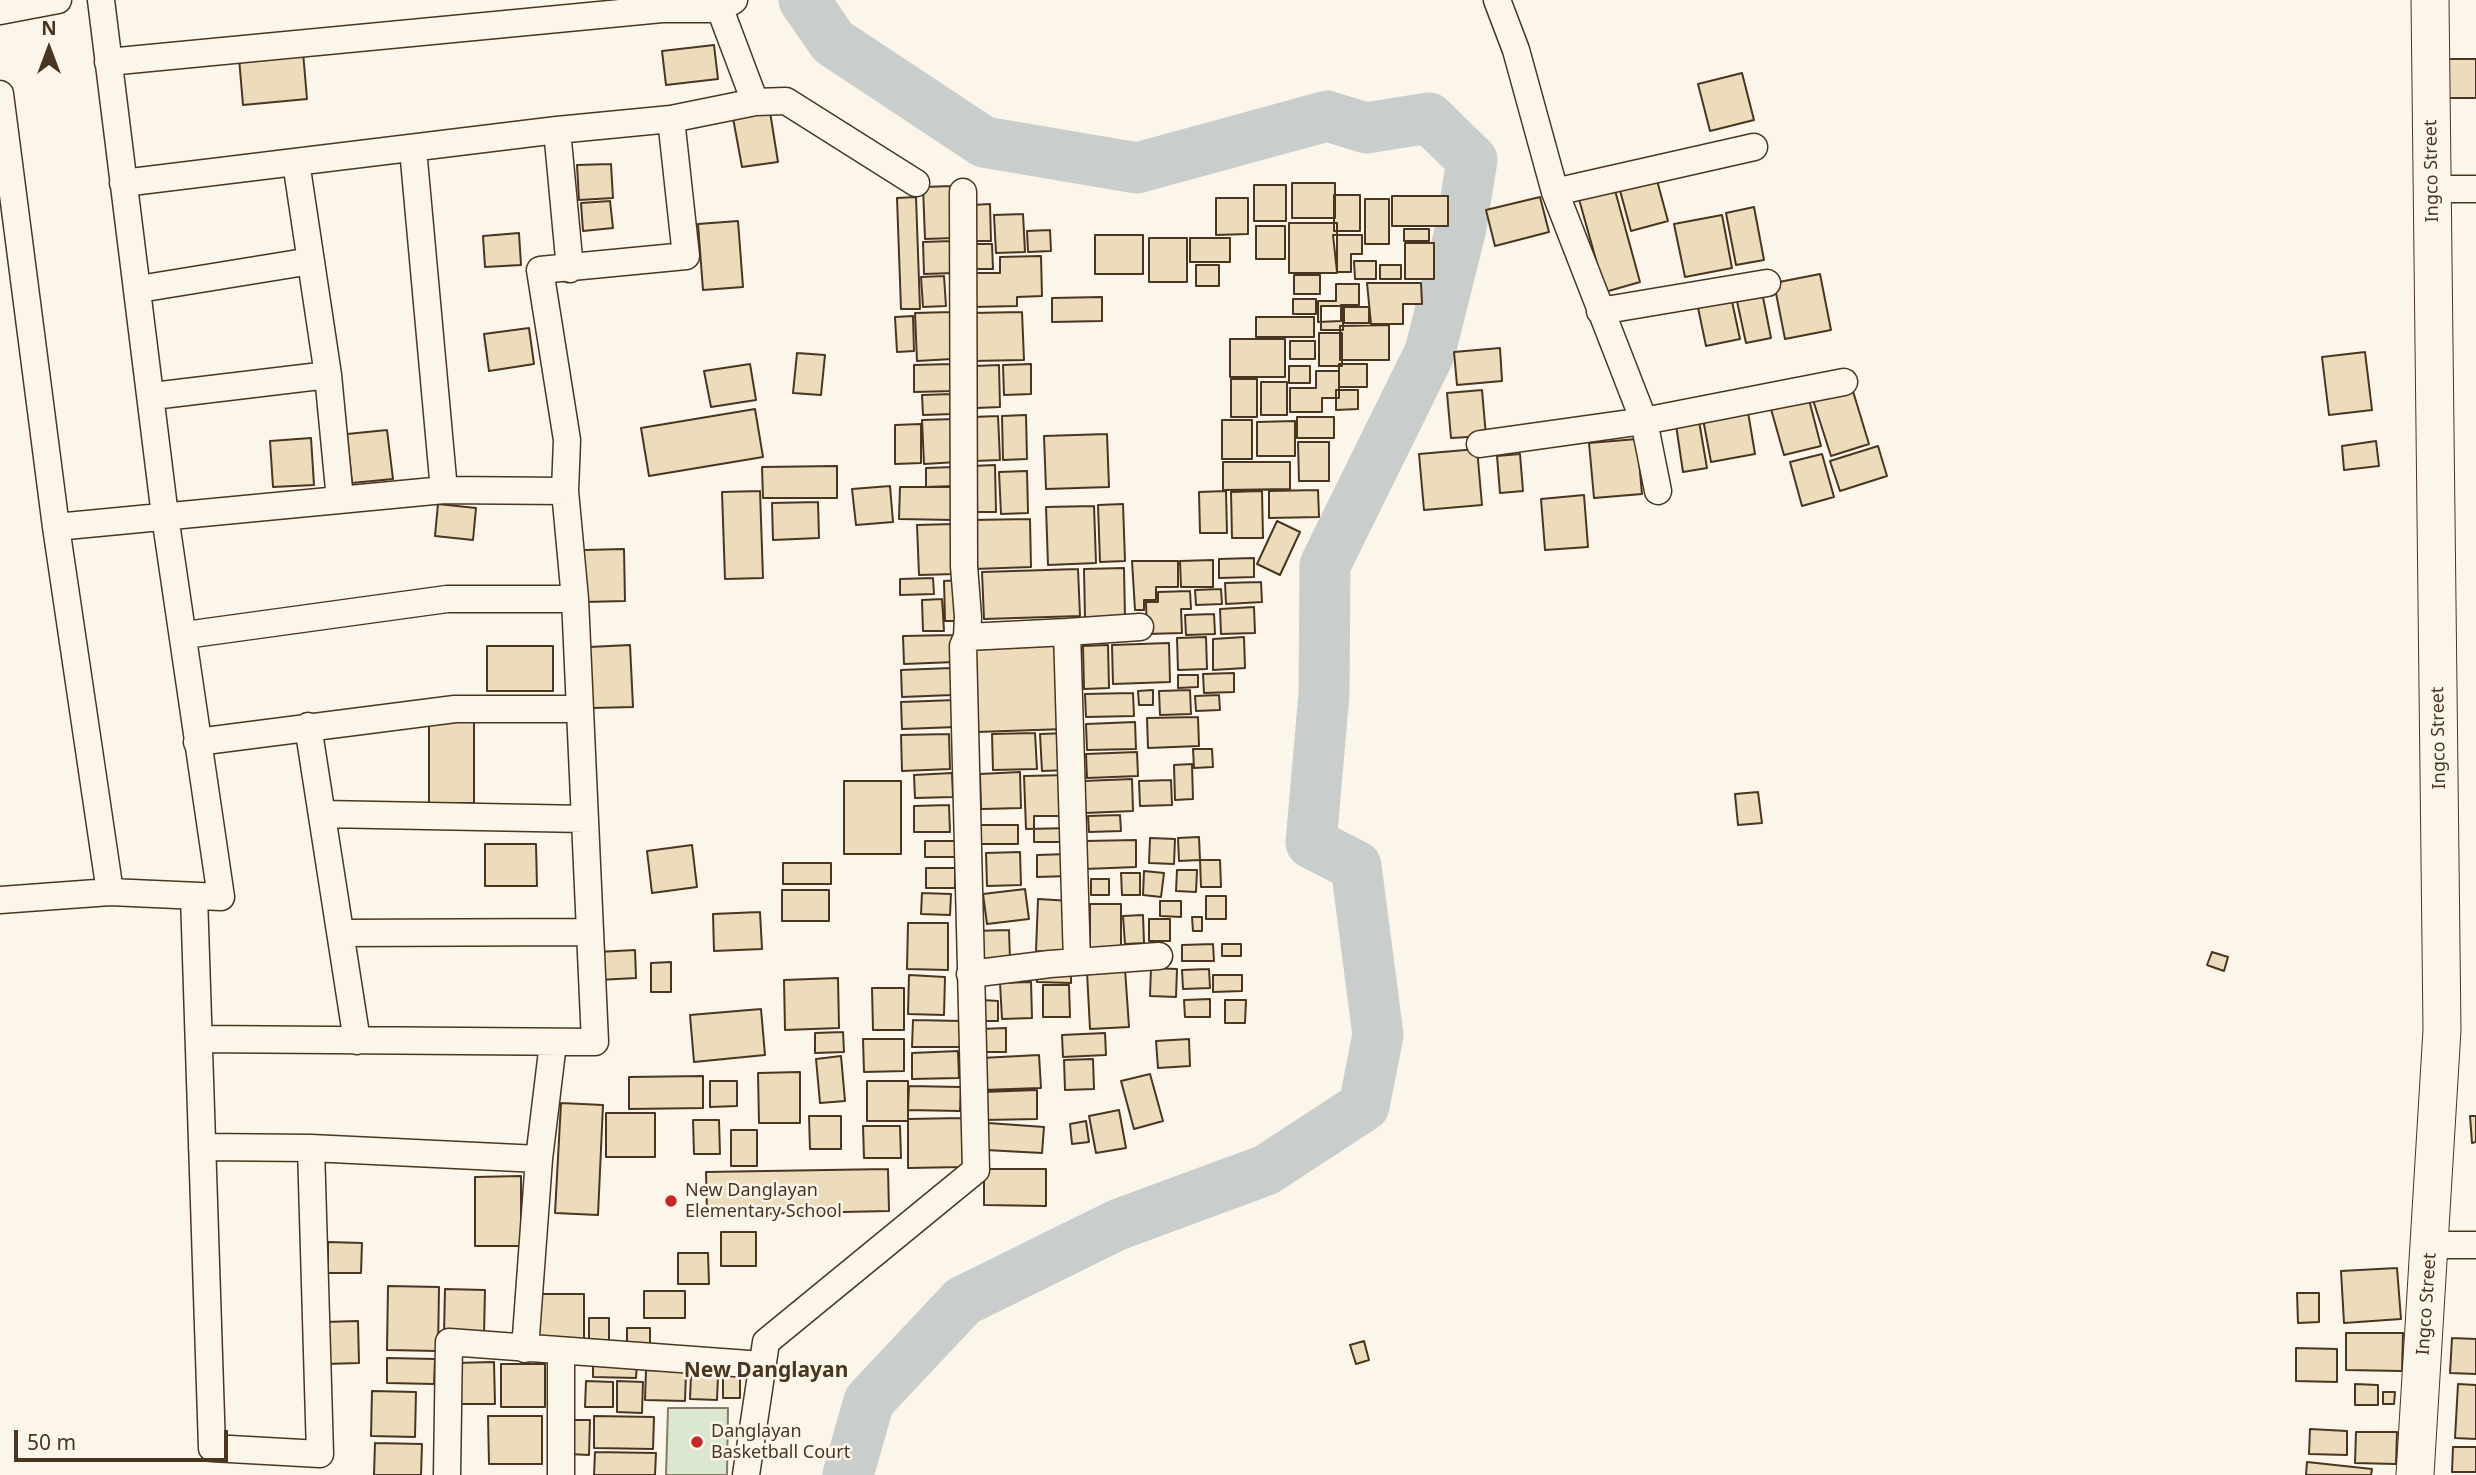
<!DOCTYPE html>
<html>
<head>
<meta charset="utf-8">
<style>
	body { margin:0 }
	#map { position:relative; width:2476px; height:1475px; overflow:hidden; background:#fbf6e9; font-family:"Noto Sans",sans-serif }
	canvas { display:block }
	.north { position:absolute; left:14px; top:14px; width:70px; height:70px; -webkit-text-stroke:5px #fbf6e9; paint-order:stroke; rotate:0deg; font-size:19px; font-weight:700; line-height:28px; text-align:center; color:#4a3520 }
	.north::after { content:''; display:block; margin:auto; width:24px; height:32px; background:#4a3520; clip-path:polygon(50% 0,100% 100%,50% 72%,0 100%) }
	.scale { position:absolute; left:14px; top:1430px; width:214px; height:32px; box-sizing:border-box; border:4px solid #4a3520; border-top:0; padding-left:9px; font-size:21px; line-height:24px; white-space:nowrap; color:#4a3520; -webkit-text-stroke:5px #fbf6e9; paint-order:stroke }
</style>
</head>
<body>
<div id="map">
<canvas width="2476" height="1475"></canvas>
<div class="north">N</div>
<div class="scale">50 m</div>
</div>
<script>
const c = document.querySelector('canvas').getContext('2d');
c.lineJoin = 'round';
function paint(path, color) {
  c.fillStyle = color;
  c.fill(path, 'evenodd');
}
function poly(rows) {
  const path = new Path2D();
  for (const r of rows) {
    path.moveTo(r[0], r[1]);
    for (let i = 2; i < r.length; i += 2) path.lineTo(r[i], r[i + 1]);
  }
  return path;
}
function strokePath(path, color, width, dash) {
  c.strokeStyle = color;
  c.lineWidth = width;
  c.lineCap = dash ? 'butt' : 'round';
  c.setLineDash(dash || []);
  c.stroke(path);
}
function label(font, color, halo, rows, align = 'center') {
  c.font = font + ' "Noto Sans",sans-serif';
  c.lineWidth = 5;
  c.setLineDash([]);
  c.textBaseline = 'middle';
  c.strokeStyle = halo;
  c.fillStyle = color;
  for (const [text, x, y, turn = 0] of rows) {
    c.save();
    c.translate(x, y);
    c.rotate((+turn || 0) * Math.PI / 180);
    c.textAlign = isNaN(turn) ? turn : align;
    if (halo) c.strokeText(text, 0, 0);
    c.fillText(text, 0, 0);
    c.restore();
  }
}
const green = poly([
	[668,1408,728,1408,727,1475,666,1475,668,1408]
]);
const river = poly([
	[804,0,833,42,984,142,1137,168,1327,116,1366,128,1429,118,1472,160,1461,228,1430,352,1325,565,1324,694,1311,843,1356,866,1378,1035,1364,1106,1266,1170,1117,1225,963,1301,869,1401,848,1475]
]);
const building = poly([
	[714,45,718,79,666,85,662,51,714,45],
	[303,52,307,99,243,105,239,58,303,52],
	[2447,59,2476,59,2476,98,2449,98,2447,59],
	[1742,73,1754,120,1710,131,1698,84,1742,73],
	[770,112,778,162,742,167,733,118,770,112],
	[611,164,613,198,579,200,577,165,611,164],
	[1655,173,1668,221,1631,231,1618,183,1655,173],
	[1292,183,1335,183,1335,218,1292,218,1292,183],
	[1613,183,1640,282,1605,292,1577,192,1613,183],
	[1254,185,1286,185,1286,221,1254,221,1254,185],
	[952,186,954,238,925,239,923,187,952,186],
	[1334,195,1360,195,1360,231,1334,231,1334,195],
	[1392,196,1448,196,1448,226,1392,226,1392,196],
	[916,197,920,309,901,309,897,198,916,197],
	[1540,197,1549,232,1495,246,1486,210,1540,197],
	[1216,198,1248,198,1248,234,1216,235,1216,198],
	[1365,199,1389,199,1389,244,1365,244,1365,199],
	[610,201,613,228,583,231,581,203,610,201],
	[990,204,991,241,973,241,972,205,990,204],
	[1754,207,1764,260,1736,265,1726,213,1754,207],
	[1023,214,1025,252,996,253,994,215,1023,214],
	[1722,215,1732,268,1685,277,1674,224,1722,215],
	[738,221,743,287,703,290,698,224,738,221],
	[1289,223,1337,223,1337,273,1289,273,1289,223],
	[1256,226,1285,226,1285,259,1256,259,1256,226],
	[1404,229,1429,229,1429,241,1404,241,1404,229],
	[1050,230,1051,251,1028,252,1027,231,1050,230],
	[519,233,521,265,485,267,483,236,519,233],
	[1095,235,1143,235,1143,274,1095,274,1095,235],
	[1333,235,1362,235,1362,254,1351,254,1351,272,1337,272,1333,235],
	[1149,238,1187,238,1187,282,1149,282,1149,238],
	[1190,238,1230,238,1230,262,1190,262,1190,238],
	[952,241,954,273,924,274,923,242,952,241],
	[1405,243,1434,243,1434,279,1405,279,1405,243],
	[967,244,992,244,993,269,967,269,967,244],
	[1041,256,1042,296,1017,297,1017,306,971,307,970,273,1000,273,1000,257,1041,256],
	[1354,261,1376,261,1376,279,1355,279,1354,261],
	[1196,265,1219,265,1219,286,1196,286,1196,265],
	[1380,265,1401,265,1401,279,1380,279,1380,265],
	[1820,274,1831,330,1785,339,1774,283,1820,274],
	[1294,275,1320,275,1320,294,1294,294,1294,275],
	[944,276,946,306,923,307,921,277,944,276],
	[1367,283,1421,283,1422,304,1403,304,1403,324,1371,324,1367,283],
	[1336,284,1359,284,1359,305,1341,305,1341,321,1318,322,1318,301,1336,301,1336,284],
	[1761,287,1771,338,1746,343,1735,292,1761,287],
	[1730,292,1740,339,1706,346,1696,298,1730,292],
	[1102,297,1102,321,1052,322,1052,298,1102,297],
	[1293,299,1316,299,1316,314,1293,314,1293,299],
	[1321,306,1343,306,1343,330,1321,330,1321,306],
	[1344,307,1369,307,1369,323,1344,323,1344,307],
	[950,312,952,359,917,361,915,313,950,312],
	[1022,312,1024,360,972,361,971,313,1022,312],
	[913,316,914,351,897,352,895,317,913,316],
	[1256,317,1314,317,1314,337,1256,337,1256,317],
	[1389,325,1389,360,1340,360,1340,326,1389,325],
	[529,328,534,364,489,371,484,334,529,328],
	[1319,333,1342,333,1342,366,1319,366,1319,333],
	[1230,339,1285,339,1285,377,1230,377,1230,339],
	[1290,341,1315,341,1315,359,1290,359,1290,341],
	[1500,348,1502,381,1457,385,1454,352,1500,348],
	[2365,352,2372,410,2329,415,2322,357,2365,352],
	[797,353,825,355,821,395,793,393,797,353],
	[750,364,756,400,711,407,704,371,750,364],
	[952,364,953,391,914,392,914,365,952,364],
	[1031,364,1031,394,1004,395,1003,365,1031,364],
	[1339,364,1367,364,1367,387,1339,387,1339,364],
	[999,365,1000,407,976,408,975,366,999,365],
	[1289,366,1310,366,1310,383,1289,383,1289,366],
	[1316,371,1339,371,1339,398,1322,398,1322,412,1290,412,1290,388,1316,388,1316,371],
	[1231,379,1257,379,1257,417,1231,417,1231,379],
	[1261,382,1287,382,1287,415,1261,415,1261,382],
	[1852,388,1869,444,1831,456,1813,400,1852,388],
	[1336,390,1358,390,1358,409,1336,410,1336,390],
	[1482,390,1486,436,1451,438,1447,393,1482,390],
	[1807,392,1821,446,1784,455,1769,402,1807,392],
	[953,394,954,414,923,415,922,395,953,394],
	[755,409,763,457,649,476,641,428,755,409],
	[1748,412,1755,454,1711,462,1703,419,1748,412],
	[1026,415,1027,459,1003,460,1002,416,1026,415],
	[998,416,1000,460,974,461,973,417,998,416],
	[1297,417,1334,417,1334,438,1297,438,1297,417],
	[956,419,957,462,924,464,922,420,956,419],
	[1222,420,1252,420,1252,459,1222,459,1222,420],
	[1295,421,1295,456,1257,456,1257,422,1295,421],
	[1699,421,1707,468,1683,472,1676,425,1699,421],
	[921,424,921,463,895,464,895,425,921,424],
	[387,430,393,479,352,483,347,434,387,430],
	[1107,434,1109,487,1046,489,1044,436,1107,434],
	[311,438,314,485,273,487,270,441,311,438],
	[1637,439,1642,494,1594,498,1589,443,1637,439],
	[2376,441,2379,466,2344,470,2342,446,2376,441],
	[1298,442,1329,442,1329,481,1299,481,1298,442],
	[1878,446,1887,476,1840,491,1830,461,1878,446],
	[1477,449,1482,505,1424,510,1419,454,1477,449],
	[1520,454,1523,491,1500,493,1497,456,1520,454],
	[1822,454,1834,497,1802,506,1790,462,1822,454],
	[1223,462,1290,462,1290,489,1223,490,1223,462],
	[995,465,996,512,973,512,972,466,995,465],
	[837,466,837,498,763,498,762,467,837,466],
	[954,467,954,486,926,487,926,468,954,467],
	[1027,471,1028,513,1001,514,999,472,1027,471],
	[890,486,893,522,856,525,852,489,890,486],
	[900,487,955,487,954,520,899,519,900,487],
	[1318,490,1319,517,1269,518,1269,491,1318,490],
	[760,491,763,578,725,579,722,492,760,491],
	[1226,491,1227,533,1200,533,1199,492,1226,491],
	[1262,491,1263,538,1232,538,1231,492,1262,491],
	[1584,495,1588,547,1545,550,1541,499,1584,495],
	[818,502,819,538,773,540,772,503,818,502],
	[438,504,476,508,473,540,435,536,438,504],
	[1123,504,1125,561,1100,562,1098,505,1123,504],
	[1094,506,1096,563,1048,565,1046,507,1094,506],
	[1030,519,1031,567,974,569,972,520,1030,519],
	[1277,521,1300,532,1280,575,1257,564,1277,521],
	[954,524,955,574,919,575,917,525,954,524],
	[624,549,625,601,584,602,584,550,624,549],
	[1254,558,1254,577,1219,578,1219,559,1254,558],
	[1213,560,1213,587,1181,587,1180,561,1213,560],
	[1132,561,1178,561,1178,587,1156,587,1156,600,1144,600,1144,610,1135,610,1132,561],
	[1124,568,1125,618,1085,619,1084,569,1124,568],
	[1078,569,1080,616,984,619,982,572,1078,569],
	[933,578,934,594,900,595,900,579,933,578],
	[961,580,962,621,945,621,944,581,961,580],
	[1261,582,1262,602,1226,604,1225,583,1261,582],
	[1221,589,1222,604,1196,605,1195,590,1221,589],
	[1190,591,1191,609,1181,609,1182,633,1147,634,1146,602,1158,602,1158,592,1190,591],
	[942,599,944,631,923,631,922,600,942,599],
	[1254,607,1255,633,1221,634,1220,609,1254,607],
	[1214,614,1215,634,1186,635,1185,615,1214,614],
	[954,635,955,662,904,664,903,636,954,635],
	[1206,637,1207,669,1178,670,1177,638,1206,637],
	[1244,637,1245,668,1213,670,1213,639,1244,637],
	[1062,638,1065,729,977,732,974,641,1062,638],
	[1169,643,1170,682,1113,684,1112,645,1169,643],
	[630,645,633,707,592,708,589,647,630,645],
	[1108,645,1109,688,1084,689,1083,646,1108,645],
	[487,646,553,646,553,691,487,691,487,646],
	[951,668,952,695,902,697,901,670,951,668],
	[1234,673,1234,692,1204,693,1203,674,1234,673],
	[1178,675,1198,675,1198,687,1178,688,1178,675],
	[1153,690,1153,705,1139,705,1138,691,1153,690],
	[1190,690,1191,714,1160,715,1159,691,1190,690],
	[1133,693,1134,716,1086,717,1085,694,1133,693],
	[1219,695,1220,710,1196,711,1195,696,1219,695],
	[956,700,957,727,902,729,901,702,956,700],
	[1198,717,1199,746,1148,748,1147,718,1198,717],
	[429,718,474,718,474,803,429,803,429,718],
	[1135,722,1136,749,1087,750,1086,724,1135,722],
	[1035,733,1037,769,993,770,992,734,1035,733],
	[1068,733,1069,770,1042,771,1040,734,1068,733],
	[949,734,950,769,902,771,901,735,949,734],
	[1193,749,1212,749,1213,767,1194,768,1193,749],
	[1137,752,1138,776,1087,778,1086,754,1137,752],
	[1192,764,1193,799,1175,800,1174,765,1192,764],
	[1020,772,1021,808,981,809,980,774,1020,772],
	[952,773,953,797,915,798,914,775,952,773],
	[1069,775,1071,828,1026,829,1024,776,1069,775],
	[1132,779,1133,811,1085,813,1084,781,1132,779],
	[1171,780,1172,805,1140,806,1139,781,1171,780],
	[844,781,901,781,901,854,844,854,844,781],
	[1758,792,1762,823,1738,825,1735,794,1758,792],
	[949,805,950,832,914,832,914,806,949,805],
	[1120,815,1121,831,1089,832,1088,816,1120,815],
	[1034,816,1070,816,1070,842,1034,842,1034,816],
	[979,825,1018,825,1018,844,979,844,979,825],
	[1199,837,1200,860,1179,861,1178,838,1199,837],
	[1150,838,1175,839,1174,864,1149,863,1150,838],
	[1136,840,1136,867,1085,869,1085,841,1136,840],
	[925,841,956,841,956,857,925,857,925,841],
	[485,844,536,844,537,886,485,886,485,844],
	[692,845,697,887,652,893,647,851,692,845],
	[1020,852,1021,885,987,886,986,853,1020,852],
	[1069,854,1069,876,1037,877,1037,855,1069,854],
	[1200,860,1220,860,1221,887,1201,887,1200,860],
	[783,863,831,863,831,884,783,884,783,863],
	[926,868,955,868,955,888,926,888,926,868],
	[1177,870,1197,870,1196,892,1176,891,1177,870],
	[1144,871,1164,873,1161,897,1143,895,1144,871],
	[1121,873,1140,873,1140,895,1122,895,1121,873],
	[1091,879,1109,879,1109,895,1091,895,1091,879],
	[1025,889,1029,919,987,924,983,894,1025,889],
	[782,890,829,890,829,921,782,921,782,890],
	[922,893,951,894,950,915,921,914,922,893],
	[1206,896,1226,896,1226,919,1206,919,1206,896],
	[1038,899,1071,901,1068,953,1036,951,1038,899],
	[1160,901,1181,901,1181,917,1160,916,1160,901],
	[1090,904,1121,904,1121,948,1090,948,1090,904],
	[760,912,762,949,714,951,713,914,760,912],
	[1143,915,1144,943,1125,944,1123,916,1143,915],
	[1192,917,1202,917,1202,931,1193,931,1192,917],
	[1149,919,1170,919,1170,941,1149,941,1149,919],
	[908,923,948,923,948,970,907,969,908,923],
	[1009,930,1010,959,973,960,972,931,1009,930],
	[1213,944,1214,961,1182,961,1182,945,1213,944],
	[1222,944,1241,944,1241,956,1222,956,1222,944],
	[635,950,636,978,598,980,597,952,635,950],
	[2212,952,2228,957,2224,971,2207,965,2212,952],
	[671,962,671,992,651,992,651,963,671,962],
	[1037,968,1071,968,1071,983,1037,982,1037,968],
	[1151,968,1177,969,1176,997,1150,996,1151,968],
	[1125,969,1129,1027,1090,1029,1087,972,1125,969],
	[1209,969,1210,988,1183,989,1182,970,1209,969],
	[909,975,945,977,944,1015,908,1014,909,975],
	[1213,975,1242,975,1242,991,1213,992,1213,975],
	[838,978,839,1028,785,1030,784,980,838,978],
	[1031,982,1032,1018,1002,1019,1000,983,1031,982],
	[1043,985,1069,985,1070,1017,1043,1017,1043,985],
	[872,988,904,988,904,1030,873,1030,872,988],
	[1210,999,1210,1017,1185,1017,1184,1000,1210,999],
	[982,1000,998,1001,998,1021,981,1021,982,1000],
	[1225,1000,1246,1000,1245,1023,1225,1023,1225,1000],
	[761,1009,765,1055,694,1062,690,1015,761,1009],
	[913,1020,962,1021,962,1047,912,1047,913,1020],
	[1006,1028,1006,1052,981,1052,980,1029,1006,1028],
	[843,1032,844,1052,815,1053,815,1033,843,1032],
	[1105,1033,1106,1055,1063,1057,1062,1035,1105,1033],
	[863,1039,904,1039,904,1071,864,1072,863,1039],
	[1189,1039,1190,1066,1158,1068,1156,1041,1189,1039],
	[958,1051,959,1078,912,1079,912,1053,958,1051],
	[1039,1055,1041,1088,982,1090,981,1058,1039,1055],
	[841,1056,845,1101,820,1103,816,1059,841,1056],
	[1093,1059,1094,1089,1065,1090,1064,1060,1093,1059],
	[800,1072,800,1123,759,1123,758,1073,800,1072],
	[1150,1074,1163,1121,1134,1129,1121,1081,1150,1074],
	[703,1076,703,1108,629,1109,629,1077,703,1076],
	[710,1081,737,1081,737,1106,710,1107,710,1081],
	[867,1081,908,1081,908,1121,867,1121,867,1081],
	[909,1086,961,1087,960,1111,908,1110,909,1086],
	[1037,1090,1037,1119,984,1120,983,1092,1037,1090],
	[561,1103,603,1105,598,1215,555,1213,561,1103],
	[1119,1110,1126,1148,1096,1153,1089,1116,1119,1110],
	[606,1113,655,1113,655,1157,606,1157,606,1113],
	[809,1116,841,1116,841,1149,810,1149,809,1116],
	[2470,1116,2476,1116,2476,1142,2472,1143,2470,1116],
	[962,1118,963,1167,908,1168,908,1119,962,1118],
	[693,1120,719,1120,720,1154,694,1154,693,1120],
	[1086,1121,1089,1142,1072,1144,1070,1124,1086,1121],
	[988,1123,1044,1127,1042,1153,986,1150,988,1123],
	[863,1126,900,1126,901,1158,864,1158,863,1126],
	[731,1130,757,1130,757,1166,731,1166,731,1130],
	[888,1169,889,1211,707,1215,706,1172,888,1169],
	[984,1169,1046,1169,1046,1206,984,1205,984,1169],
	[521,1176,521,1246,475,1246,475,1177,521,1176],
	[721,1232,756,1232,756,1266,721,1266,721,1232],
	[328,1242,362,1243,361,1273,328,1273,328,1242],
	[678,1253,708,1253,709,1284,678,1284,678,1253],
	[2397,1268,2401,1319,2344,1323,2341,1271,2397,1268],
	[388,1286,439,1287,438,1351,387,1350,388,1286],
	[445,1289,485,1290,484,1335,444,1334,445,1289],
	[644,1291,685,1291,685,1318,644,1318,644,1291],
	[2297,1293,2319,1293,2319,1322,2298,1323,2297,1293],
	[537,1294,584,1294,584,1342,537,1342,537,1294],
	[589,1318,609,1318,609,1350,589,1350,589,1318],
	[358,1321,359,1363,325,1364,324,1322,358,1321],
	[627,1328,650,1328,650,1348,627,1348,627,1328],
	[2346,1333,2403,1333,2402,1371,2346,1370,2346,1333],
	[2452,1338,2476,1339,2476,1374,2450,1373,2452,1338],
	[1364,1341,1369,1360,1356,1364,1350,1345,1364,1341],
	[2296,1348,2337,1349,2337,1382,2296,1381,2296,1348],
	[387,1358,435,1359,434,1384,387,1383,387,1358],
	[494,1362,495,1404,454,1404,454,1363,494,1362],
	[593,1362,637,1363,636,1378,593,1377,593,1362],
	[501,1364,545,1364,545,1407,501,1407,501,1364],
	[646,1370,686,1371,685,1401,645,1400,646,1370],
	[723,1372,740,1373,740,1398,723,1398,723,1372],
	[691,1375,718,1376,717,1400,690,1399,691,1375],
	[586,1381,613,1382,613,1407,585,1407,586,1381],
	[617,1381,643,1382,642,1413,617,1412,617,1381],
	[2355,1384,2378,1385,2378,1405,2355,1405,2355,1384],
	[2458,1384,2476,1385,2476,1439,2455,1438,2458,1384],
	[372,1391,416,1392,415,1437,371,1436,372,1391],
	[2383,1392,2395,1392,2394,1404,2383,1404,2383,1392],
	[488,1416,542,1416,542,1464,489,1464,488,1416],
	[594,1416,654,1417,653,1449,594,1448,594,1416],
	[569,1420,590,1420,589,1455,568,1454,569,1420],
	[2310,1429,2347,1431,2347,1455,2309,1454,2310,1429],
	[2356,1432,2397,1432,2396,1464,2355,1463,2356,1432],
	[375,1443,422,1444,421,1475,374,1475,375,1443],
	[2453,1447,2476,1447,2476,1472,2452,1472,2453,1447],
	[595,1452,656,1453,655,1475,594,1475,595,1452],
	[2307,1462,2372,1469,2371,1475,2306,1475,2307,1462]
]);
const street = poly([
	[1497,0,1516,50,1555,192,1644,421,1658,491],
	[720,9,755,102],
	[0,11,58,0],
	[108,62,662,9,720,9,734,0],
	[0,94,56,527,110,892],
	[557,130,570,269],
	[413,149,444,490],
	[296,162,328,375,340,500],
	[123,183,557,130,671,119,755,102,786,101,916,183],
	[2432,189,2476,189],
	[1555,192,1754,147],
	[139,289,311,261],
	[1600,311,1767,283],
	[153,396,328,375],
	[1480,444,1644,421,1844,382],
	[56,527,444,490,565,491],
	[185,635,447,599,575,599],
	[967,637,1067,632],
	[308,726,357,1041],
	[197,742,455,709,578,709],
	[323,814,585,819],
	[194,896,212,1448,320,1454,311,1148],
	[0,900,110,892,221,897,165,516,101,0],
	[341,933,590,932],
	[1077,962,1067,632,1140,627],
	[970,974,1050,964,1159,956],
	[199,1039,595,1042,575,599,565,491,567,440,540,270,686,256,671,119],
	[202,1147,311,1148,539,1159],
	[2431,1245,2476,1245],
	[525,1349,539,1159,553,1043],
	[561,1351,561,1475],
	[447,1475,449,1342,762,1365],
	[746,1475,766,1342,976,1170,963,646,967,637,968,617,964,566,963,192]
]);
const secondary = poly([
	[2415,1475,2442,1030,2430,0]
]);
const markers = [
	[671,1201,7,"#c62828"],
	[697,1442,7,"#c62828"]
];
const streetNames = [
	["Ingco Street",2432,171,-91],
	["Ingco Street",2439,738,-91],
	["Ingco Street",2427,1304,-86]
];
const poiNames = [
	["New Danglayan",685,1191],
	["Elementary School",685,1212],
	["Danglayan",711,1432],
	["Basketball Court",711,1453]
];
const quarterNames = [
	["New Danglayan",766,1371]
];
paint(green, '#dce7d0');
strokePath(green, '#887966', 2);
strokePath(river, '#c9cecd', 51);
paint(building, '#ecdcbc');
strokePath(building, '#4a3520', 2);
strokePath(street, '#4a3520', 29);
strokePath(secondary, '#4a3520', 39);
strokePath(street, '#fbf6e9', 26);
strokePath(secondary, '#fbf6e9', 37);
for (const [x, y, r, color] of markers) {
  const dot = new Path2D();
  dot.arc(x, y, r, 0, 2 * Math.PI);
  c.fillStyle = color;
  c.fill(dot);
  strokePath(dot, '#fbf6e9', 2.5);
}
label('18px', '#4a3520', '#fbf6e9', streetNames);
label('18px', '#4a3520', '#fbf6e9', poiNames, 'left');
label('bold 21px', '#4a3520', '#fbf6e9', quarterNames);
</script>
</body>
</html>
